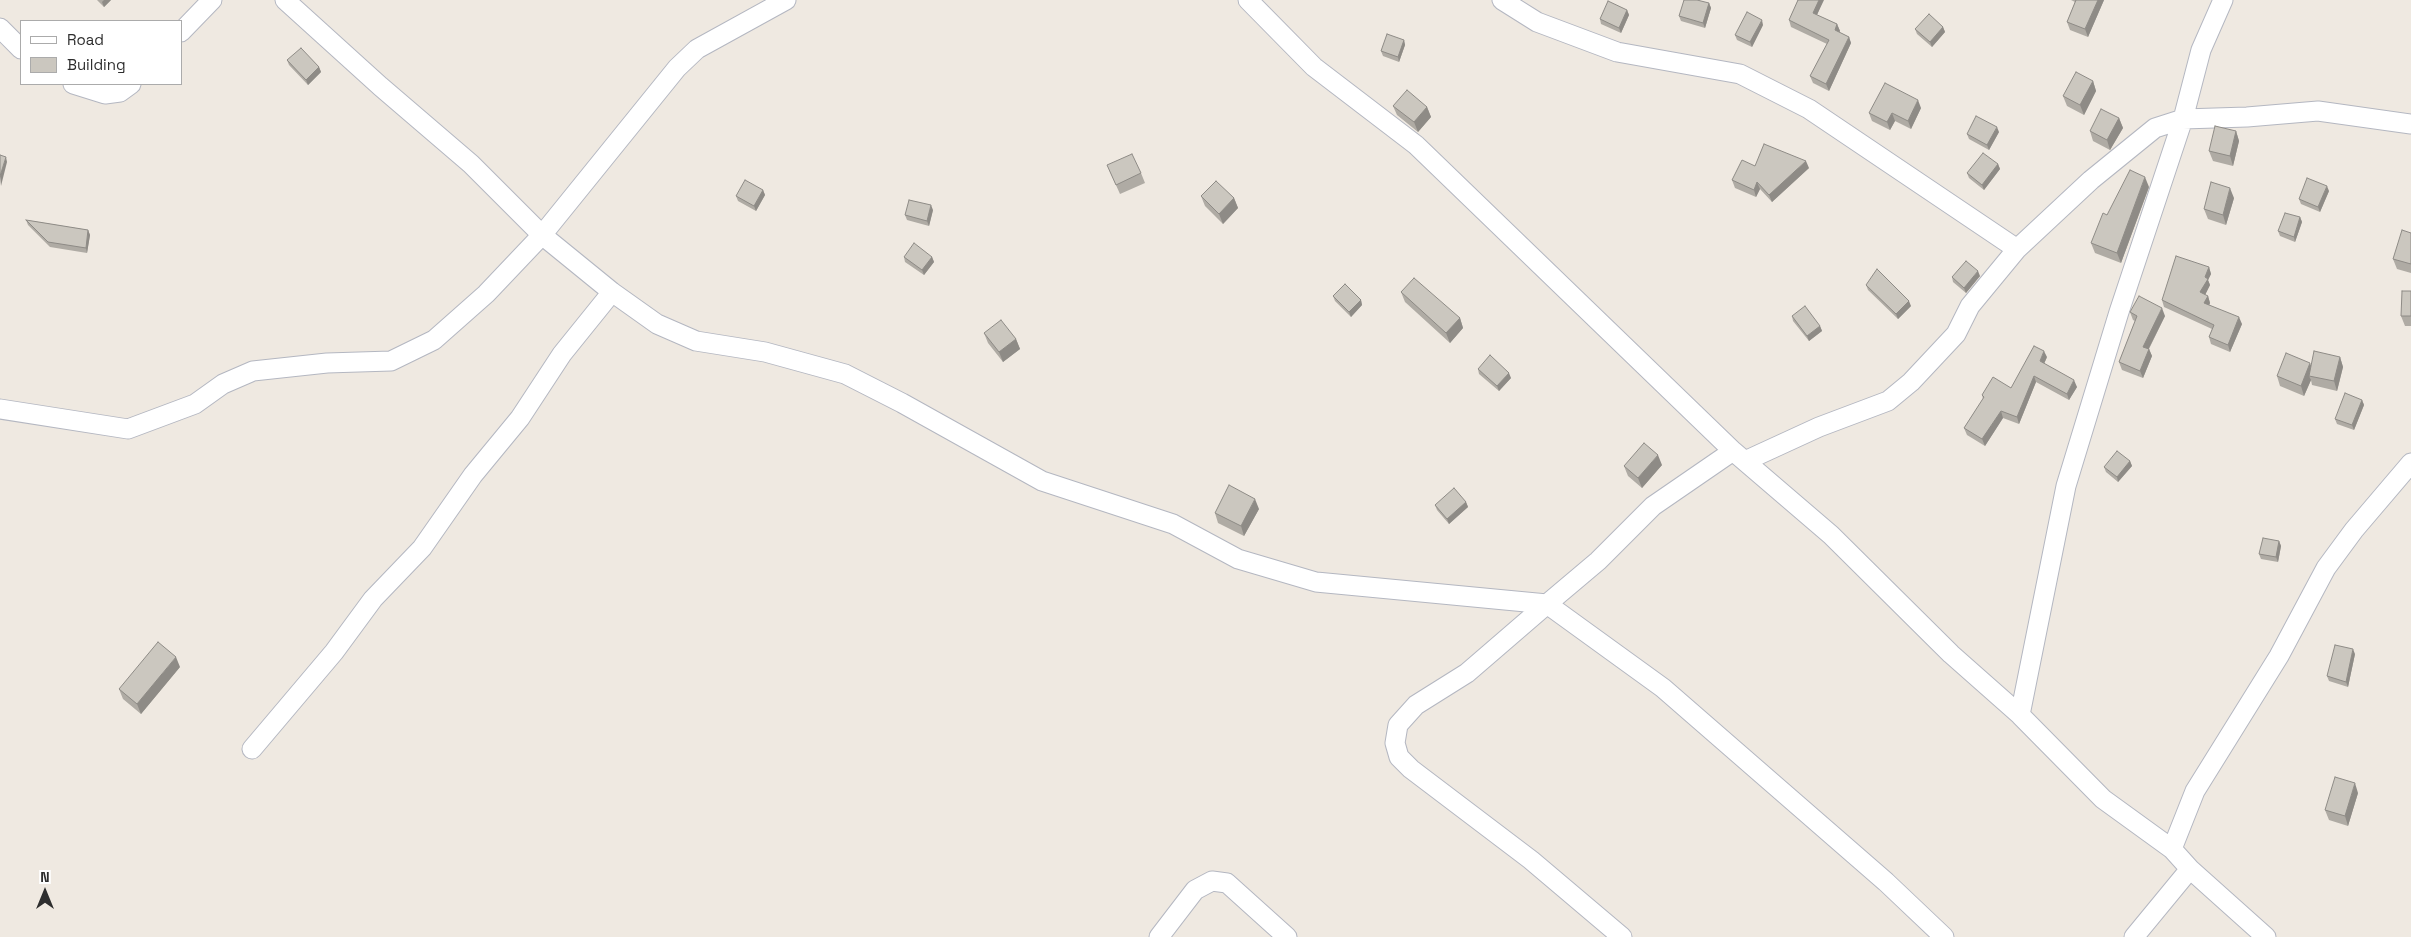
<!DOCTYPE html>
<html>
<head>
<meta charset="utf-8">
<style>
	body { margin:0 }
	#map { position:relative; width:2411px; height:937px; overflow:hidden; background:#efe9e1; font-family:"Space Grotesk",sans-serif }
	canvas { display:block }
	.legend { position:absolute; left:20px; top:20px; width:162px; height:65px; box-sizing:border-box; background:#fff; border:1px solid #ababab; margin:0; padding:6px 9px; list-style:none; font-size:15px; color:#2e2e2e }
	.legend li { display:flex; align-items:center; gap:10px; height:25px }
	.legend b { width:25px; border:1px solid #ababab }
	.north { position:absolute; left:20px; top:867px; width:50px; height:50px; -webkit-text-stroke:4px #fff; paint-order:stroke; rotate:0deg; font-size:14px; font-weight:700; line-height:20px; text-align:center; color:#2e2e2e }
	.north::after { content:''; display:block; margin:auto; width:18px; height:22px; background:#2e2e2e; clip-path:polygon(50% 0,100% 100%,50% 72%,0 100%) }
</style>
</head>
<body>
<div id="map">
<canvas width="2411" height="937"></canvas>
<ul class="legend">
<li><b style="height:6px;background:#fff"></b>Road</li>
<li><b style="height:14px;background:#cbc7bf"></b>Building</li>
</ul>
<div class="north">N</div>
</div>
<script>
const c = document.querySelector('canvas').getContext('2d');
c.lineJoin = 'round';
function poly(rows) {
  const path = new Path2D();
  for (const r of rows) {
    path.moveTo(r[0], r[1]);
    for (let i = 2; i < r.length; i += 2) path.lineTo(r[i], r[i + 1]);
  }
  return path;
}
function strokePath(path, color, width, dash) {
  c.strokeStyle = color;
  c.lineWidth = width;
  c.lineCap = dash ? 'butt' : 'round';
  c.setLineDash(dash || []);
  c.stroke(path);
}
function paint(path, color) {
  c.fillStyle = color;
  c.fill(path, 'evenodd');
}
const street = poly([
	[285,0,380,86,471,164,542,235,677,68,697,49,786,0],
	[1248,0,1314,67,1416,145,1733,451,1831,535,1951,654,2020,715,2103,799,2172,849,2190,869,2266,937],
	[1502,0,1537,22,1617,52,1740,74,1809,109,2017,249],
	[0,28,21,49],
	[181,32,212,0],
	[73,84,105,94,120,92,131,84],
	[0,409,128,429,195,404,223,384,253,371,327,363,391,361,434,340,486,294,542,235,612,292,657,324,696,341,765,352,845,374,902,403,1042,481,1173,524,1238,559,1316,582,1547,604,1598,561,1653,506,1733,451],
	[1745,461,1819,427,1888,401,1911,382,1956,334,1970,306,2017,249,2091,180,2155,128,2183,119,2247,117,2318,111,2411,124],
	[2020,715,2066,486,2119,312,2183,119,2201,50,2223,0],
	[252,749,334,652,373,599,422,548,473,475,520,418,562,354,612,292],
	[2172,849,2195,791,2279,656,2326,568,2354,530,2411,463],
	[1159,937,1195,890,1212,881,1227,883,1287,937],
	[1622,937,1531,860,1411,769,1399,757,1395,743,1398,725,1416,705,1467,673,1547,604,1663,688,1886,882,1944,937],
	[2134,937,2190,869]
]);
const wall = poly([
	[97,0,111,0,104,7],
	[1798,0,1823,0,1817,15,1837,24,1840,31,1839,32,1849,37,1851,43,1829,91,1813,83,1810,76,1827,44,1791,27,1789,20],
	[2071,0,2104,0,2088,37,2070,30,2067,22,2075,2],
	[1709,3,1711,8,1705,28,1681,21,1679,16],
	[1627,10,1629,15,1621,33,1601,24,1600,19],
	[1763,25,1752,47,1737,40,1735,35],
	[1943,27,1945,32,1932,47,1917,34,1915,29],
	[1404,40,1405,45,1399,62,1383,56,1381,51],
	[287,60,319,67,321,72,308,85,289,65],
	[2093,81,2096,91,2084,115,2067,106,2063,96],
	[1393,106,1427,107,1431,117,1418,132,1397,115],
	[1921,108,1911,129,1895,121,1890,130,1872,121,1869,113],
	[2119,118,2123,128,2110,150,2093,141,2090,131],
	[2236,131,2239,141,2233,166,2213,161,2209,151],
	[1999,132,1989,150,1969,139,1967,134],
	[1998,164,2000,169,1984,190,1969,178,1967,173],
	[1107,165,1141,173,1145,183,1120,194],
	[1755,166,1809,168,1772,202,1760,189,1756,197,1735,188,1732,180],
	[2149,187,2121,263,2095,253,2091,243],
	[763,190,765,195,756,211,738,201,736,196],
	[2329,191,2320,212,2301,204,2299,199],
	[1201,196,1234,198,1238,208,1223,224,1205,206],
	[2234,198,2226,225,2208,219,2204,209],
	[933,210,929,226,907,220,905,215],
	[2300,217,2302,222,2295,242,2280,236,2278,231],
	[26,220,88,230,90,235,87,253,50,247,28,225],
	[2411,233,2411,273,2397,269,2393,259],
	[904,257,932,257,934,262,924,275,905,262],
	[2209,267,2211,274,2208,280,2210,285,2205,295,2208,296,2210,303,2209,305,2242,324,2230,352,2211,344,2209,337,2212,329,2164,307,2162,300],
	[1980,276,1966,293,1953,282,1952,277],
	[1866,285,1911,306,1898,319,1868,290],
	[2411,291,2411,326,2405,326,2401,316],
	[1401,292,1460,318,1463,328,1450,343,1405,302],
	[1333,296,1361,300,1362,305,1351,317,1335,301],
	[2130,312,2165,316,2149,349,2152,356,2143,378,2122,370,2119,362,2135,321,2133,320],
	[1792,316,1820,326,1822,331,1809,341,1793,321],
	[984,333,1016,339,1020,349,1003,362,988,343],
	[2047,357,2044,364,2077,387,2069,400,2036,382,2019,424,2003,418,1985,446,1967,435,1964,428,1983,399,1982,395,2011,388],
	[2340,357,2343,367,2337,391,2312,385,2311,380,2304,396,2280,386,2277,376],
	[1478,369,1511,378,1499,391,1479,374],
	[2362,400,2364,405,2354,430,2337,424,2335,419],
	[2130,461,2132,466,2118,482,2106,472,2104,467],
	[1662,465,1642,488,1628,476,1624,466],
	[1466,502,1468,507,1449,524,1437,510,1435,505],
	[1259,509,1244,536,1218,523,1215,513],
	[2279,541,2281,546,2278,562,2261,559,2259,554],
	[2355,654,2348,687,2329,681,2327,676],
	[180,667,141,714,123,699,119,689],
	[2358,793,2348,826,2329,820,2325,810]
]);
const shadedWall = poly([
	[104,0,111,0,104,7,102,2],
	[1819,0,1824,0,1815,19,1813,13],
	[2098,0,2104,0,2088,37,2085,29],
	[1709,3,1711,8,1705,28,1703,23],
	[1627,10,1629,15,1621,33,1619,28],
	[1762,20,1763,25,1752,47,1750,42],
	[1837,24,1840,31,1837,37,1835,30],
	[1943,27,1945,32,1932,47,1930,42],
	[1849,37,1851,43,1829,91,1826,84],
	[1404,40,1405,45,1399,62,1398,57],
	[319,67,321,72,308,85,306,80],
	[2093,81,2096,91,2084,115,2080,105],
	[1918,100,1921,108,1911,129,1908,121],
	[1427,107,1431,117,1418,132,1414,122],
	[1892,113,1895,121,1890,130,1887,122],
	[2119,118,2123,128,2110,150,2107,140],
	[1997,127,1999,132,1989,150,1987,145],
	[2236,131,2239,141,2233,166,2230,156],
	[6,157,7,162,1,186,0,176],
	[1806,161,1809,168,1772,202,1769,195],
	[1998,164,2000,169,1984,190,1982,185],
	[2145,177,2149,187,2121,263,2117,253],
	[1757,182,1760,189,1756,197,1754,190],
	[2327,186,2329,191,2320,212,2318,207],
	[2230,188,2234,198,2226,225,2223,215],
	[763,190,765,195,756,211,754,206],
	[1234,198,1238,208,1223,224,1219,214],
	[931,205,933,210,929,226,927,221],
	[2300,217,2302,222,2295,242,2294,237],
	[88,230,90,235,87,253,86,248],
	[932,257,934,262,924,275,922,270],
	[2209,267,2211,274,2208,280,2210,285,2203,299,2200,292,2205,277],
	[1978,271,1980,276,1966,293,1964,288],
	[2208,296,2210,303,2207,310,2204,303],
	[1361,300,1362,305,1351,317,1349,312],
	[1909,301,1911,306,1898,319,1896,314],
	[2162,308,2165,316,2146,354,2143,347],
	[2239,317,2242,324,2230,352,2228,345],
	[1460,318,1463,328,1450,343,1446,333],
	[1820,326,1822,331,1809,341,1807,336],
	[1016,339,1020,349,1003,362,999,352],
	[2149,349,2152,356,2143,378,2140,371],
	[2044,351,2047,357,2042,368,2040,361],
	[2340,357,2343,367,2337,391,2334,381],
	[2310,363,2314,373,2309,376,2311,380,2304,396,2301,386],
	[1509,373,1511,378,1499,391,1497,386],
	[2034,376,2036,382,2019,424,2017,417],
	[2074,380,2077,387,2069,400,2067,394],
	[2362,400,2364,405,2354,430,2352,425],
	[2001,411,2003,418,1985,446,1982,439],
	[1658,455,1662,465,1642,488,1638,478],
	[2130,461,2132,466,2118,482,2117,477],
	[1255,499,1259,509,1244,536,1241,526],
	[1466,502,1468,507,1449,524,1447,519],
	[2279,541,2281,546,2278,562,2276,557],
	[2353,649,2355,654,2348,687,2346,682],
	[176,657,180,667,141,714,137,704],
	[2355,783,2358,793,2348,826,2345,816]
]);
const building = poly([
	[1684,0,1697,0,1709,3,1703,23,1679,16,1684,0],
	[1798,0,1819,0,1813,13,1837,24,1835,30,1849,37,1826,84,1810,76,1829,40,1789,20,1798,0],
	[2076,0,2098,0,2085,29,2067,22,2076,0],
	[1608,1,1627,10,1619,28,1600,19,1608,1],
	[1747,12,1762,20,1750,42,1735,35,1747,12],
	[1929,14,1943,27,1930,42,1915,29,1929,14],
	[1387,34,1404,40,1398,57,1381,51,1387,34],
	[301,48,319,67,306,80,287,60,301,48],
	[2076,72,2093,81,2080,105,2063,96,2076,72],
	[1885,83,1918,100,1908,121,1892,113,1887,122,1869,113,1885,83],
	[1407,90,1427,107,1414,122,1393,106,1407,90],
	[2101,109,2119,118,2107,140,2090,131,2101,109],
	[1976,116,1997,127,1987,145,1967,134,1976,116],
	[2215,126,2236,131,2230,156,2209,151,2215,126],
	[1764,144,1806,161,1769,195,1757,182,1754,190,1732,180,1742,160,1755,166,1764,144],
	[1983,153,1998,164,1982,185,1967,173,1983,153],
	[1132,154,1141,173,1116,185,1107,165,1132,154],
	[0,155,6,157,0,176,0,155],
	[2130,170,2145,177,2117,253,2091,243,2103,213,2107,215,2130,170],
	[2307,178,2327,186,2318,207,2299,199,2307,178],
	[745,180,763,190,754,206,736,196,745,180],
	[1216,181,1234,198,1219,214,1201,196,1216,181],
	[2211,182,2230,188,2223,215,2204,209,2211,182],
	[909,200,931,205,927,221,905,215,909,200],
	[2285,213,2300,217,2294,237,2278,231,2285,213],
	[26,220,88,230,86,248,48,242,26,220],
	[2402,230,2411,233,2411,264,2393,259,2402,230],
	[914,243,932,257,922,270,904,257,914,243],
	[2176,256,2209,267,2205,277,2208,279,2200,292,2208,296,2204,303,2239,317,2228,345,2209,337,2214,325,2162,300,2176,256],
	[1966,261,1978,271,1964,288,1952,277,1966,261],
	[1877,269,1909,301,1896,314,1866,285,1877,269],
	[1414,278,1460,318,1446,333,1401,292,1414,278],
	[1345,284,1361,300,1349,312,1333,296,1345,284],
	[2402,291,2411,291,2411,316,2401,316,2402,291],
	[2139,296,2162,308,2143,347,2149,349,2140,371,2119,362,2137,316,2130,312,2139,296],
	[1805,306,1820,326,1807,336,1792,316,1805,306],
	[1001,320,1016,339,999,352,984,333,1001,320],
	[2034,346,2044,351,2040,361,2074,380,2067,394,2034,376,2017,417,2001,411,1982,439,1964,428,1984,397,1982,395,1993,377,2011,388,2034,346],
	[2314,351,2340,357,2334,381,2309,376,2314,351],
	[2286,353,2310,363,2301,386,2277,376,2286,353],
	[1490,355,1509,373,1497,386,1478,369,1490,355],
	[2345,393,2362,400,2352,425,2335,419,2345,393],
	[1644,443,1658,455,1638,478,1624,466,1644,443],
	[2117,451,2130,461,2117,477,2104,467,2117,451],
	[1229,485,1255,499,1241,526,1215,513,1229,485],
	[1454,488,1466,502,1447,519,1435,505,1454,488],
	[2263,538,2279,541,2276,557,2259,554,2263,538],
	[158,642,176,657,137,704,119,689,158,642],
	[2335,645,2353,649,2346,682,2327,676,2335,645],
	[2335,777,2355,783,2345,816,2325,810,2335,777]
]);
strokePath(street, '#b4b7c1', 21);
strokePath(street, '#fff', 19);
paint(wall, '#afaba4');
paint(shadedWall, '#8e8b86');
paint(building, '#cbc7bf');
strokePath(building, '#8e8b86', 1);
</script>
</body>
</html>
